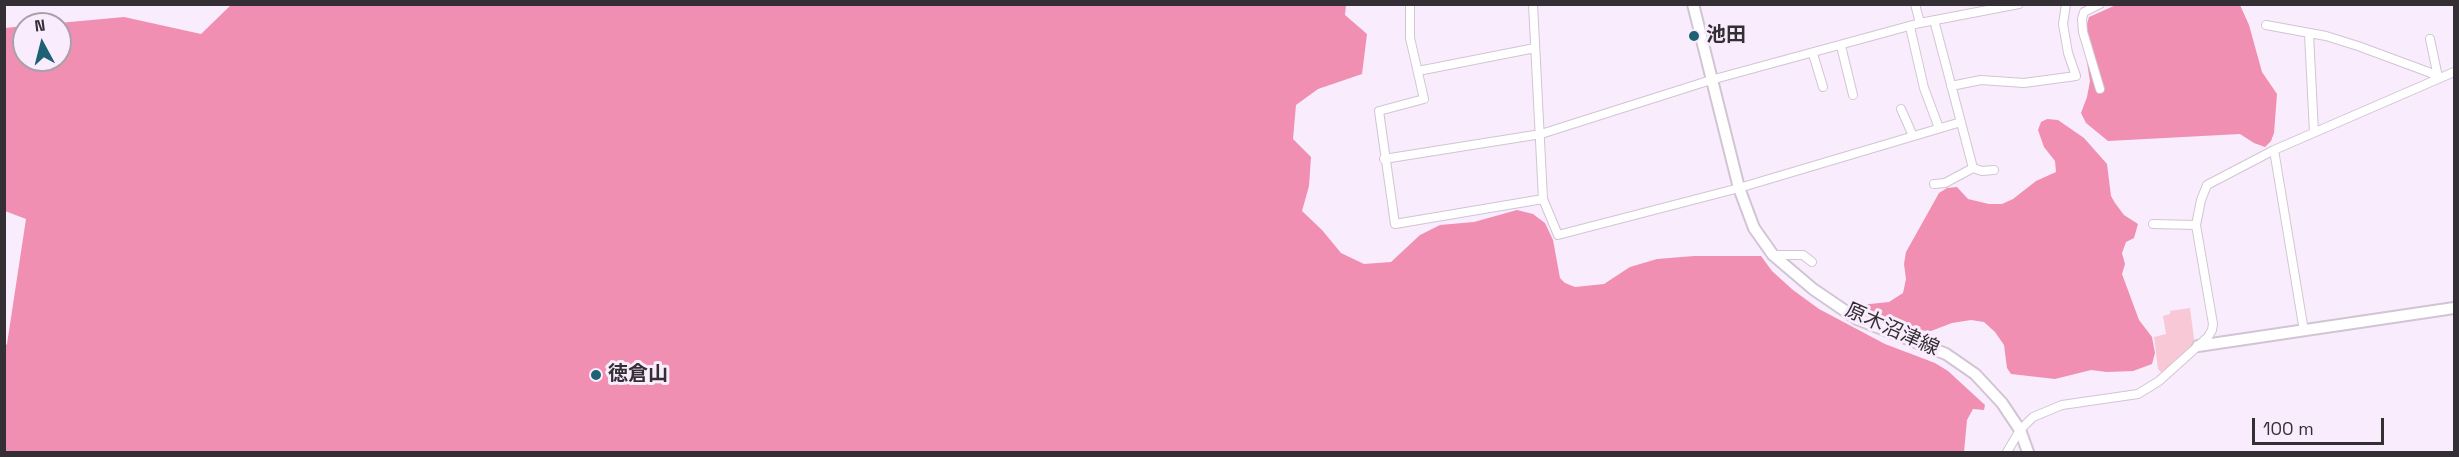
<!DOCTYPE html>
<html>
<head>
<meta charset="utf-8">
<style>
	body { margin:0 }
	#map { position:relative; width:2459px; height:457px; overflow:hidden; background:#f9ecfc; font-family:"Space Grotesk",sans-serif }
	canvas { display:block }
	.frame { position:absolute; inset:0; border:6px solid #332f35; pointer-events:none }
	.north { position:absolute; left:12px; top:12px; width:60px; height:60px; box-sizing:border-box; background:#f9ecfc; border:2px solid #aaa0ac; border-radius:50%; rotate:353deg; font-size:16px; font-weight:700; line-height:24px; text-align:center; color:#332f35 }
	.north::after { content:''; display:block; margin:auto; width:21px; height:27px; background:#1e6174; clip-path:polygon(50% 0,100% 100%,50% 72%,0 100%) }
	.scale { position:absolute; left:2252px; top:418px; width:132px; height:27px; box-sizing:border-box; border:3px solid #332f35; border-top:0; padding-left:8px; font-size:18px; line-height:21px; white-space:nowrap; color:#332f35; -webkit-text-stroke:4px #f9ecfc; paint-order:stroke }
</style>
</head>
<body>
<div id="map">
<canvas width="2459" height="457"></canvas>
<div class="frame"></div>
<div class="north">N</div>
<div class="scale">100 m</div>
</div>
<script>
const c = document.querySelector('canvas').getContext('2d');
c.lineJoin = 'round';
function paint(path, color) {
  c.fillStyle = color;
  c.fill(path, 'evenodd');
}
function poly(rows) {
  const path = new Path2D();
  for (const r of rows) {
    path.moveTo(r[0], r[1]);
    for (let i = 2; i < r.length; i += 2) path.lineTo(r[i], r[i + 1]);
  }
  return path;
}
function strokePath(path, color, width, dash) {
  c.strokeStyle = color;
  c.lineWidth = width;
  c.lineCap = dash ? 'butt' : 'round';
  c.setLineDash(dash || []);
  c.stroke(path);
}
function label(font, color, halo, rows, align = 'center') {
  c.font = font + ' "Space Grotesk","Noto Sans JP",sans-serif';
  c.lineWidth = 6;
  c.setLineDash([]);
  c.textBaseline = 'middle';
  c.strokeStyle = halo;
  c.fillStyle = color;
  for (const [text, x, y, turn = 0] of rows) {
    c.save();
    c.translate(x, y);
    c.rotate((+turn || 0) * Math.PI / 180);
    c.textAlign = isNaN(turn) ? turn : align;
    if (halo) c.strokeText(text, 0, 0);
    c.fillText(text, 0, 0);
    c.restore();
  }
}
const green = poly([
	[2190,308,2195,346,2163,374,2158,369,2154,337,2166,334,2163,316,2170,314,2170,311]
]);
const forest = poly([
	[231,5,1346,5,1345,15,1367,34,1362,74,1318,89,1296,105,1293,139,1311,157,1309,186,1302,211,1322,230,1341,253,1364,264,1391,262,1420,235,1440,225,1474,222,1517,210,1533,214,1545,223,1553,240,1560,278,1565,283,1575,287,1604,284,1630,267,1657,259,1694,256,1761,256,1772,271,1793,290,1819,309,1885,344,1935,363,1948,371,1985,405,1984,410,1973,409,1967,420,1964,452,5,452,5,346,7,344,26,219,5,211,5,28,24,26,24,60,60,60,60,24,48,24,124,17,201,34],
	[2116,5,2240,5,2249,25,2262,72,2277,94,2274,133,2271,141,2265,147,2254,143,2240,134,2108,141,2086,123,2081,113,2087,97,2090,81,2083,38,2089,17],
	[2047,119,2058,120,2084,138,2107,164,2111,196,2115,203,2124,215,2138,224,2134,238,2126,242,2122,253,2125,264,2122,274,2139,320,2152,337,2155,353,2152,364,2133,371,2107,372,2091,370,2055,379,2011,374,2007,368,2004,345,1995,332,1984,322,1971,320,1952,323,1931,331,1906,330,1879,321,1861,312,1858,308,1860,305,1889,302,1903,293,1906,279,1904,264,1906,252,1939,193,1947,188,1957,187,1968,199,1989,204,2002,204,2013,199,2036,181,2056,172,2055,161,2044,147,2038,130,2041,122]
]);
const street = poly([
	[1410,4,1410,38,1424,99,1379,111,1395,224,1543,199],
	[1533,4,1543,199,1558,235,1739,188,1961,122],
	[1915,4,1920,23],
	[1934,20,1973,168],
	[2266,25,2326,36,2358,46,2431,73,2439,78],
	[1910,27,1924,88,1939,128],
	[2309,34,2314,132],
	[2430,39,2438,77],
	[1841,46,1853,95],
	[1813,54,1823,87],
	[1418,71,1535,48],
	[1951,86,1981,80,2024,83,2076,76,2068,53,2063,24,2066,4],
	[2100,89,2083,32,2082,19,2084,12,2100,4],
	[1901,109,1913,136],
	[2274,150,2304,331],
	[1384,159,1541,134,1711,80,1920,23,2019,4],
	[1934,184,1945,183,1973,168,1982,171,1994,170],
	[2153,224,2196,225],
	[1773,255,1803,255,1812,262],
	[2007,452,2020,430,2033,417,2062,405,2138,394,2159,381,2208,337,2212,330,2213,324,2196,225,2201,200,2207,185,2274,150,2454,72]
]);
const secondary = poly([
	[1693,4,1739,188,1754,228,1773,255,1813,289,1857,319,1946,354,1975,374,2002,403,2020,430,2028,452],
	[2198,346,2454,308]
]);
const markers = [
	[1694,36,6,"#1e6174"],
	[596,375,6,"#1e6174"]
];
const poiNames = [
	["池田",1706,36],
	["徳倉山",608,375]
];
const streetNames = [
	["原木沼津線",1892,330,24]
];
paint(green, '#f8c8d7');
paint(forest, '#f08fb2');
strokePath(street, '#d1c5d4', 10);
strokePath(secondary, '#d1c5d4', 14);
strokePath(street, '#fff', 8);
strokePath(secondary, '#fff', 10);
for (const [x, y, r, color] of markers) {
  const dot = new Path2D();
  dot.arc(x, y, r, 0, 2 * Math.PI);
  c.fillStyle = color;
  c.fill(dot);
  strokePath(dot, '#f9ecfc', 2);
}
label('bold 20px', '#332f35', '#f9ecfc', poiNames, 'left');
label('20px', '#332f35', '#f9ecfc', streetNames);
</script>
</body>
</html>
